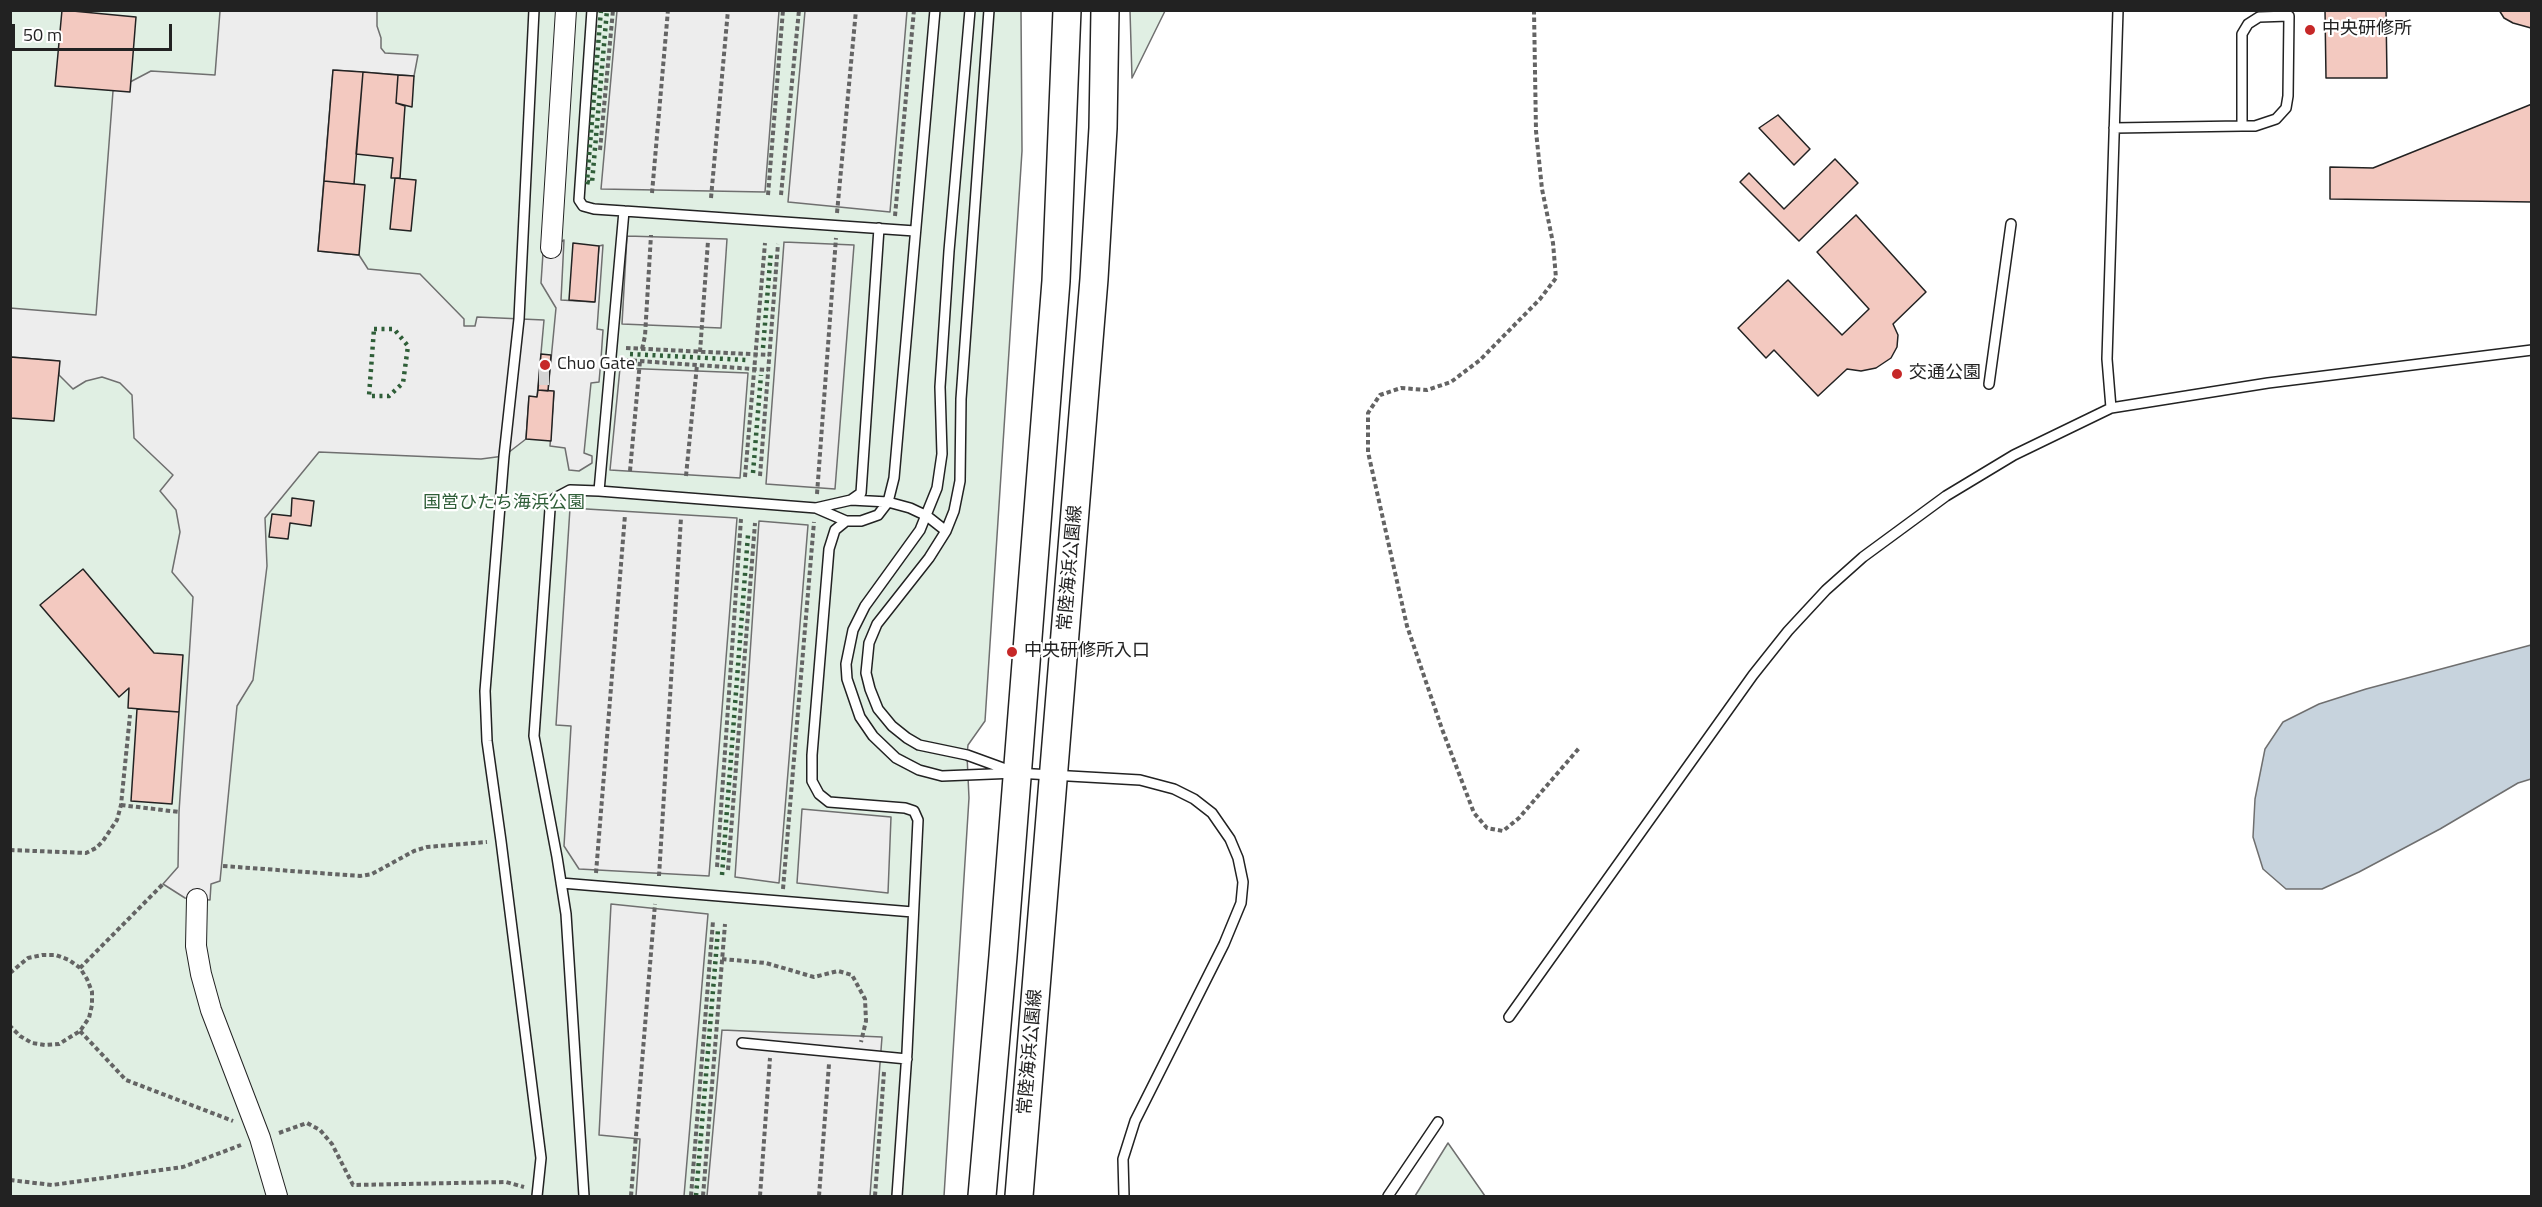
<!DOCTYPE html>
<html>
<head>
<meta charset="utf-8">
<style>
	body { margin:0 }
	#map { position:relative; width:2542px; height:1207px; overflow:hidden; background:#fff; font-family:"Titillium Web",sans-serif }
	canvas { display:block }
	.frame { position:absolute; inset:0; border:12px solid #222; pointer-events:none }
	.scale { position:absolute; left:12px; top:24px; width:160px; height:27px; box-sizing:border-box; border:3px solid #222; border-top:0; padding-left:8px; font-size:18px; line-height:21px; white-space:nowrap; color:#222; -webkit-text-stroke:4px #fff; paint-order:stroke }
</style>
</head>
<body>
<div id="map">
<canvas width="2542" height="1207"></canvas>
<div class="frame"></div>
<div class="scale">50 m</div>
</div>
<script>
const c = document.querySelector('canvas').getContext('2d');
c.lineJoin = 'round';
function paint(path, color) {
  c.fillStyle = color;
  c.fill(path, 'evenodd');
}
function poly(rows) {
  const path = new Path2D();
  for (const r of rows) {
    path.moveTo(r[0], r[1]);
    for (let i = 2; i < r.length; i += 2) path.lineTo(r[i], r[i + 1]);
  }
  return path;
}
function strokePath(path, color, width, dash) {
  c.strokeStyle = color;
  c.lineWidth = width;
  c.lineCap = dash ? 'butt' : 'round';
  c.setLineDash(dash || []);
  c.stroke(path);
}
function label(font, color, halo, rows, align = 'center') {
  c.font = font + ' "Titillium Web","Noto Sans JP",sans-serif';
  c.lineWidth = 4.5;
  c.setLineDash([]);
  c.textBaseline = 'middle';
  c.strokeStyle = halo;
  c.fillStyle = color;
  for (const [text, x, y, turn = 0] of rows) {
    c.save();
    c.translate(x, y);
    c.rotate((+turn || 0) * Math.PI / 180);
    c.textAlign = isNaN(turn) ? turn : align;
    if (halo) c.strokeText(text, 0, 0);
    c.fillText(text, 0, 0);
    c.restore();
  }
}
const green = poly([
	[10,11,1021,11,1022,151,985,721,968,745,967,755,969,798,944,1196,11,1196,10,11],
	[1130,11,1165,11,1132,78,1130,11],
	[1448,1143,1485,1196,1415,1196,1448,1143]
]);
const parking = poly([
	[377,10,377,26,381,38,381,48,385,53,418,55,414,76,333,70,318,251,359,255,368,269,420,274,464,319,464,326,475,326,477,317,544,320,537,397,529,397,526,439,504,456,481,459,319,452,265,518,267,566,253,680,237,706,220,881,211,884,210,900,185,898,163,884,178,867,179,812,193,597,172,572,180,532,176,510,160,491,173,475,134,438,132,395,120,383,102,377,86,381,73,389,59,375,59,361,11,357,10,308,96,315,113,91,151,71,215,75,220,11,377,10],
	[617,11,779,11,765,192,601,189,617,11],
	[805,11,907,11,890,212,788,202,805,11],
	[627,236,727,239,721,328,622,324,627,236],
	[564,240,561,300,594,302,599,246,603,245,597,329,603,330,601,359,599,382,591,383,584,453,592,456,592,463,579,471,569,470,565,448,550,446,554,392,548,391,556,308,541,283,543,253,564,240],
	[784,242,854,245,835,489,766,484,784,242],
	[620,368,748,373,740,478,610,470,620,368],
	[570,508,737,518,709,876,579,869,564,846,571,726,556,725,570,508],
	[759,521,808,525,779,883,735,877,759,521],
	[802,809,891,817,888,893,797,883,802,809],
	[611,904,708,914,684,1196,636,1196,640,1139,599,1135,611,904],
	[722,1030,882,1037,870,1196,707,1196,722,1030]
]);
const water = poly([
	[2531,645,2531,779,2518,783,2440,829,2359,872,2322,889,2286,889,2263,869,2253,837,2255,799,2265,749,2283,722,2319,704,2366,689,2531,645]
]);
const building = poly([
	[62,10,136,17,130,92,55,86,62,10],
	[2325,10,2386,10,2387,78,2326,78,2325,10],
	[2499,10,2532,10,2532,43,2531,28,2513,23,2504,18,2499,10],
	[333,70,363,72,354,184,324,181,333,70],
	[363,72,398,75,396,103,405,106,400,178,391,178,393,158,356,154,363,72],
	[398,75,414,76,412,107,396,103,398,75],
	[2532,104,2532,202,2330,199,2330,167,2373,168,2532,104],
	[1778,115,1810,149,1794,165,1759,128,1778,115],
	[1835,159,1858,183,1799,241,1740,182,1749,173,1784,209,1835,159],
	[395,178,416,180,411,231,390,229,395,178],
	[324,181,365,185,359,255,318,251,324,181],
	[1856,215,1926,292,1893,324,1898,335,1897,347,1891,358,1876,368,1861,371,1847,369,1818,396,1774,350,1766,358,1738,328,1788,280,1842,335,1869,309,1817,252,1856,215],
	[573,243,599,246,595,302,569,300,573,243],
	[541,354,551,355,548,391,538,390,541,354],
	[10,357,60,361,54,421,10,418,10,357],
	[538,390,554,391,551,441,526,439,529,396,537,397,538,390],
	[292,498,314,501,311,526,290,523,288,539,269,537,272,514,291,516,292,498],
	[83,569,154,653,183,655,179,712,128,708,129,688,119,697,40,605,83,569],
	[137,709,179,712,172,804,131,801,137,709]
]);
const streetTunnel = poly([
	[539,375,549,375]
]);
const path = poly([
	[1534,10,1536,131,1542,189,1553,243,1556,278,1540,299,1480,360,1451,382,1427,390,1401,388,1380,395,1368,413,1368,452,1407,626,1442,729,1474,813,1487,828,1503,831,1519,818,1580,747],
	[600,150,613,10],
	[652,193,668,10],
	[768,195,783,10],
	[781,195,799,10],
	[711,198,728,10],
	[837,213,856,10],
	[895,216,914,10],
	[626,348,769,355],
	[642,349,645,336,651,235],
	[700,352,708,241],
	[625,360,768,370],
	[630,471,640,361],
	[686,476,697,365],
	[760,476,778,244],
	[745,477,765,243],
	[817,494,836,238],
	[121,805,179,812],
	[10,850,86,853,96,848,103,841,117,820,121,805,130,715],
	[223,866,360,876,372,874,414,851,427,847,487,842],
	[717,867,741,519],
	[728,870,755,523],
	[596,873,625,515],
	[659,876,681,518],
	[783,889,814,522],
	[722,959,766,963,814,977,838,971,852,975,865,999,866,1021,861,1042],
	[80,968,163,884],
	[10,973,28,958,42,955,56,955,69,960,80,968,87,979,92,992,92,1005,89,1018,80,1031,59,1044,45,1045,32,1043,20,1036,10,1026],
	[80,1031,126,1080,233,1121],
	[279,1133,307,1123,320,1130,332,1144,353,1185,506,1182,524,1187],
	[10,1180,52,1185,183,1167,241,1145],
	[631,1196,655,904],
	[691,1196,713,921],
	[703,1196,725,924],
	[760,1196,770,1058],
	[819,1196,829,1064],
	[875,1196,884,1072]
]);
const lane = poly([
	[534,10,519,319,504,456,485,691,487,741,501,841,541,1158,537,1196],
	[970,10,949,251,940,387,942,454,937,488,920,530,865,606,853,630,846,664,847,679,860,717,873,736,896,758,919,770,942,776,1016,773,1140,780,1174,789,1194,799,1212,813,1230,839,1238,858,1243,882,1241,903,1224,944,1135,1121,1123,1159,1124,1196],
	[989,10,961,399,960,481,954,511,946,531,929,558,877,624,869,643,866,673,870,689,878,709,892,726,907,738,919,745,967,755,1011,771],
	[2114,128,2242,126,2255,126,2276,119,2286,108,2288,96,2289,16,2259,17,2248,24,2242,34,2242,126],
	[624,211,915,231],
	[1989,384,2011,224],
	[2111,408,2107,359,2118,10],
	[599,491,816,508,851,500,861,493,879,228],
	[851,500,888,502,910,508,927,516,946,531],
	[816,508,846,521],
	[561,883,913,912],
	[1509,1017,1753,675,1788,631,1826,590,1863,557,1946,496,2014,455,2111,408,2268,383,2532,350],
	[742,1043,907,1059],
	[584,1196,566,914,557,857,534,736,550,509,555,498,570,490,599,491,624,211,594,209,583,206,579,200,592,10],
	[897,1196,907,1052,918,820,914,811,905,808,829,802,819,794,812,781,812,755,829,549,835,530,846,521,861,521,878,515,888,502,894,478,935,10],
	[1388,1196,1438,1122]
]);
const street = poly([
	[551,248,566,10],
	[197,899,196,946,201,974,211,1010,260,1138,277,1196]
]);
const secondary = poly([
	[982,1196,1003,956,1056,281,1067,10],
	[1019,1196,1094,279,1103,128,1105,10]
]);
const hedge = poly([
	[601,10,587,182,592,183,607,10],
	[374,329,394,329,408,346,403,383,389,396,369,396,374,329],
	[763,348,771,251],
	[630,354,746,360],
	[753,473,761,375],
	[722,875,748,535],
	[696,1196,718,930]
]);
const markers = [
	[2310,30,6,"#c62828"],
	[545,365,6,"#c62828"],
	[1897,374,6,"#c62828"],
	[1012,652,6,"#c62828"]
];
const poiNames = [
	["中央研修所",2322,30],
	["Chuo Gate",557,365],
	["交通公園",1909,374],
	["中央研修所入口",1024,652]
];
const parkNames = [
	["国営ひたち海浜公園",504,504]
];
const streetNames = [
	["常陸海浜公園線",1071,568,-85],
	["常陸海浜公園線",1031,1052,-85]
];
paint(green, '#e0efe3');
strokePath(green, '#6f6f6f', 1.5);
paint(parking, '#ededed');
strokePath(parking, '#6f6f6f', 1.5);
paint(water, '#c7d3dd');
strokePath(water, '#6f6f6f', 1.5);
paint(building, '#f3c9c0');
strokePath(building, '#222', 1.5);
strokePath(streetTunnel, '#d3d3d3', 20, [20, 10]);
strokePath(lane, '#222', 12);
strokePath(street, '#222', 22);
strokePath(secondary, '#222', 30);
strokePath(path, '#646464', 4, [4.5, 3]);
strokePath(lane, '#fff', 9);
strokePath(street, '#fff', 20);
strokePath(secondary, '#fff', 27);
strokePath(hedge, '#2f5e38', 4.5, [3, 4.5]);
for (const [x, y, r, color] of markers) {
  const dot = new Path2D();
  dot.arc(x, y, r, 0, 2 * Math.PI);
  c.fillStyle = color;
  c.fill(dot);
  strokePath(dot, '#fff', 2);
}
label('18px', '#222', '#fff', poiNames, 'left');
label('18px', '#2f5e38', '#fff', parkNames);
label('18px', '#222', '#fff', streetNames);
</script>
</body>
</html>
